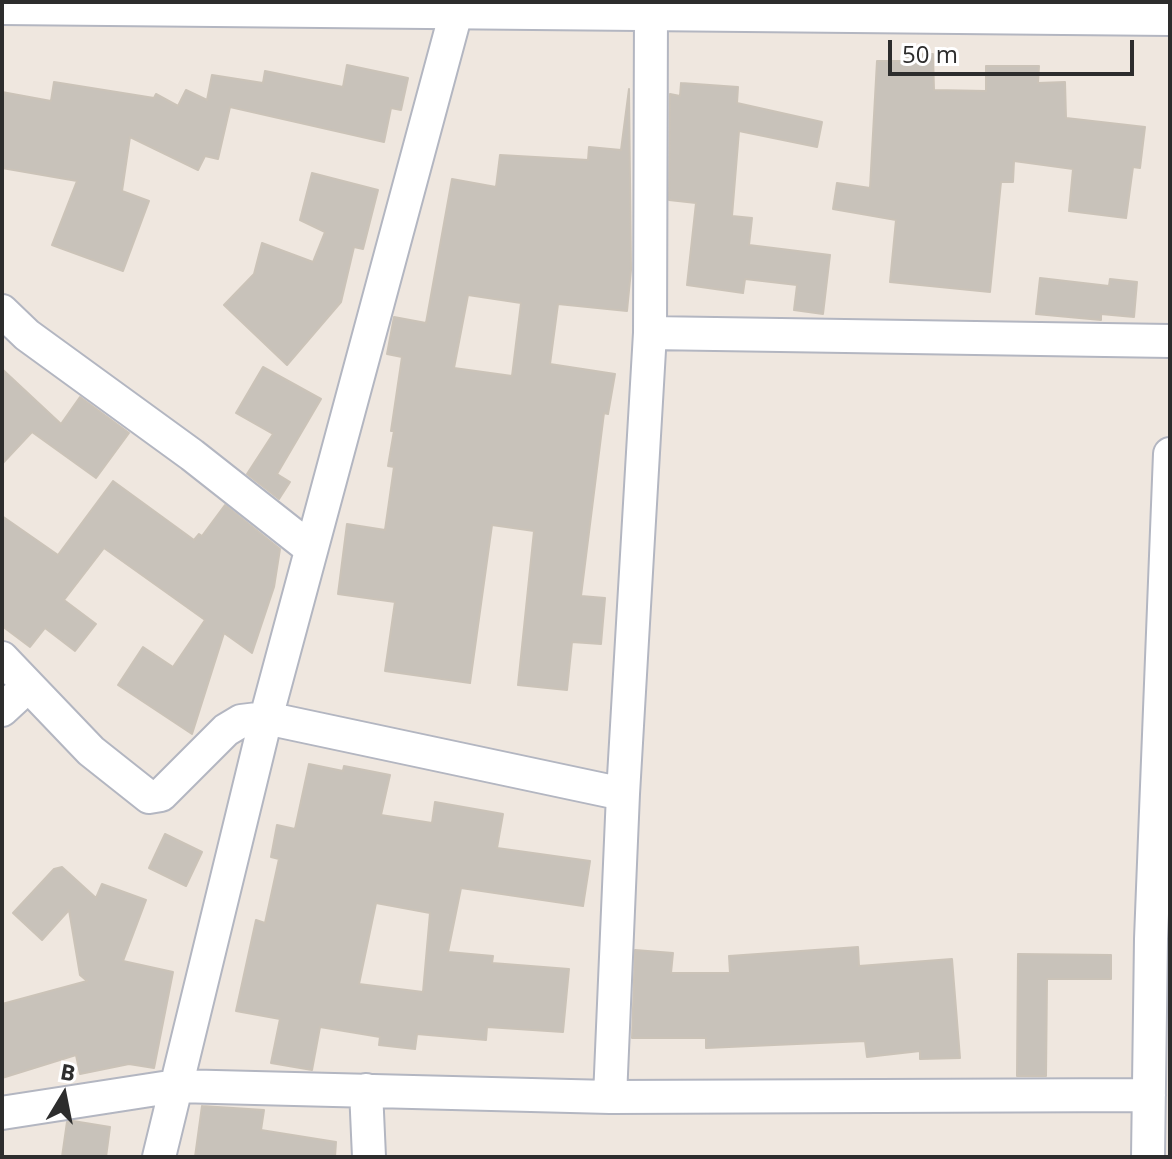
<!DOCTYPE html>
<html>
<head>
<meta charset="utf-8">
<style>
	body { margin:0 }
	#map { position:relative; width:1172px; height:1159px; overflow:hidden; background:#efe7df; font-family:"Open Sans",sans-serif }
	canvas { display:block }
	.frame { position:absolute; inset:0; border:4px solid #2d2d2d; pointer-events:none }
	.north { position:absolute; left:24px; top:1055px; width:80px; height:80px; -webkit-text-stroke:6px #fff; paint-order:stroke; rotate:10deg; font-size:22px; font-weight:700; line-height:32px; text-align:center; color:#2d2d2d }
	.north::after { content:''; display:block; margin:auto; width:28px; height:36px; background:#2d2d2d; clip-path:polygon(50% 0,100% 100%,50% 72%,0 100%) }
	.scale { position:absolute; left:888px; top:40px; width:246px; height:36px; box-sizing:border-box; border:4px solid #2d2d2d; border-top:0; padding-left:10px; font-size:24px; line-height:28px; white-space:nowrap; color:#2d2d2d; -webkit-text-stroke:6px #fff; paint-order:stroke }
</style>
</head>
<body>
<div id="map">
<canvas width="1172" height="1159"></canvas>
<div class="frame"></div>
<div class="north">B</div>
<div class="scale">50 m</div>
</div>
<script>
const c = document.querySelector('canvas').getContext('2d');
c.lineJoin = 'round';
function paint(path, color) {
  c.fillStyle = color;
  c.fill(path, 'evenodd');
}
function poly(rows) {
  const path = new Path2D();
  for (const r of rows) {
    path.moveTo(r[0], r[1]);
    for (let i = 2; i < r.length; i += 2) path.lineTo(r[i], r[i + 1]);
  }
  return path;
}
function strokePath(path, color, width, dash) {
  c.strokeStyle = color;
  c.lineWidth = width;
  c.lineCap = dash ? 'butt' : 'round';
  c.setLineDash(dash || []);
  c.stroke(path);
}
const building = poly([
	[933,54,934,90,986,91,986,66,1039,66,1038,83,1065,82,1066,118,1145,127,1140,168,1133,167,1126,218,1069,211,1073,169,1014,161,1013,182,1001,182,990,292,890,282,896,220,833,209,837,183,870,188,877,61,903,61,903,55,933,54],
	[347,65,408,78,401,110,391,108,384,142,230,107,218,159,205,156,198,170,130,137,122,191,149,201,123,271,52,245,77,181,2,168,2,92,51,101,54,82,154,98,156,94,178,106,186,90,207,100,212,75,263,83,265,71,343,87,347,65],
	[681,83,738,87,737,103,822,122,817,147,739,131,732,216,752,218,749,245,830,255,823,314,794,310,797,285,745,279,743,293,687,285,696,203,669,200,670,94,680,96,681,83],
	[629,89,631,270,627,311,558,304,550,364,615,374,608,414,604,413,581,596,605,598,601,644,572,642,567,690,518,685,534,531,492,525,470,683,385,671,395,602,338,594,347,524,385,530,394,467,388,466,394,431,391,431,402,357,387,354,394,317,426,323,452,179,496,187,500,155,588,160,589,147,621,150,629,89],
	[468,295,521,303,512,376,454,368,468,295],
	[312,173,378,190,363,249,354,247,341,302,287,365,224,305,254,274,262,243,313,262,325,232,300,220,312,173],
	[1040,278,1109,286,1110,279,1137,282,1134,317,1101,314,1101,320,1036,314,1040,278],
	[263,367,321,399,277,474,290,482,279,499,247,474,273,434,236,413,263,367],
	[2,369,61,424,80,397,129,433,96,478,32,432,2,464,2,369],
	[113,481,194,540,199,534,202,536,225,505,280,549,274,587,252,653,224,633,192,734,118,685,143,647,173,667,205,620,104,548,64,600,96,624,75,651,45,628,30,647,2,626,2,516,58,555,113,481],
	[309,764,343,771,344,766,390,775,381,815,432,823,435,802,503,814,497,848,590,861,583,906,461,888,448,952,493,956,492,963,569,969,563,1032,487,1027,486,1040,417,1034,415,1049,379,1045,380,1037,320,1027,312,1070,271,1063,280,1019,236,1011,256,920,265,923,279,859,271,857,277,825,295,829,309,764],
	[376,903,430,913,423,992,359,984,376,903],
	[165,834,202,852,186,886,149,868,165,834],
	[62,867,96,898,102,884,146,900,123,961,173,972,154,1068,129,1064,80,1074,76,1055,2,1078,2,1004,87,981,80,975,69,910,42,940,13,913,54,869,62,867],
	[858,947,859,966,952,959,960,1058,920,1059,920,1051,867,1057,865,1041,706,1048,706,1038,632,1038,635,950,673,953,671,973,730,973,729,956,858,947],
	[1018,954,1111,955,1111,979,1047,979,1046,1076,1017,1076,1018,954],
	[202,1106,264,1110,261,1130,336,1142,335,1157,195,1157,202,1106],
	[73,1121,110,1127,106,1157,62,1157,67,1122,73,1121]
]);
const minor = poly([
	[2,311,27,335,192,455,310,548],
	[650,333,1170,341],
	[2,658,91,751,149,797,161,795,226,730,241,721,266,718,623,794],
	[2,710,28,686],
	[366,1090,369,1157],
	[610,1097,623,794,650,333,651,10],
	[2,1113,176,1086,610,1097,1149,1095],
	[159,1157,266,718,458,5],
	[1148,1157,1151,939,1170,454]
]);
const secondary = poly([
	[2,2,1170,13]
]);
paint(building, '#c8c2ba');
strokePath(building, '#cbc3b8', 2);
strokePath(minor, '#b3b6c1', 36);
strokePath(secondary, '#b3b6c1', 48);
strokePath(minor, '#fff', 32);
strokePath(secondary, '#fff', 44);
</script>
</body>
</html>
